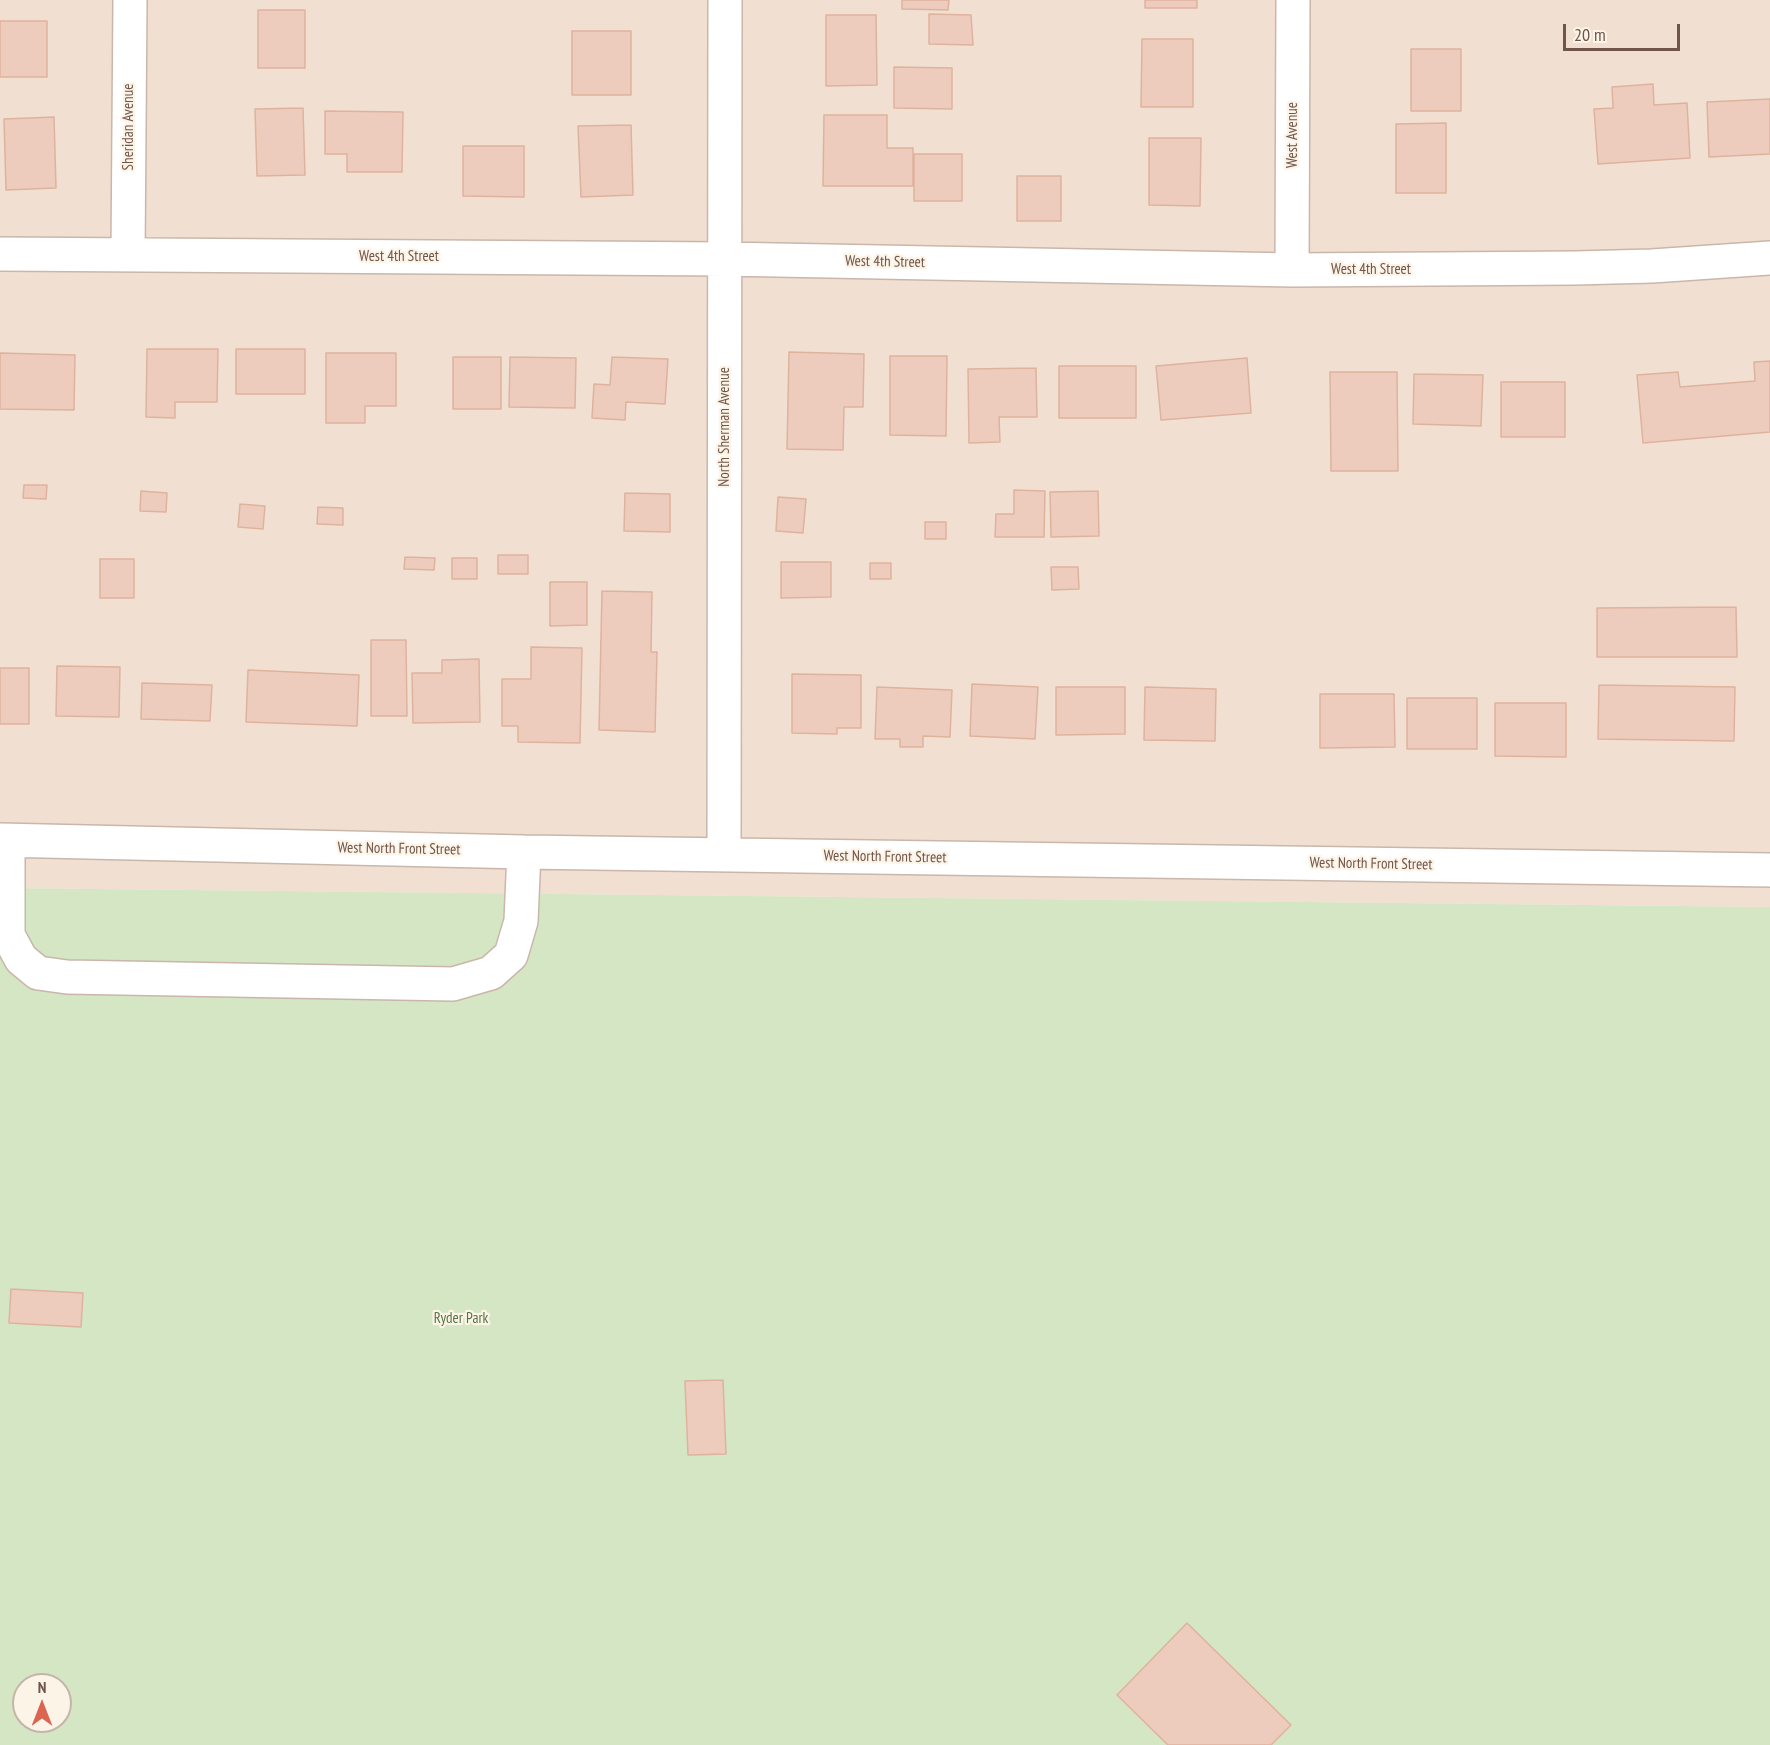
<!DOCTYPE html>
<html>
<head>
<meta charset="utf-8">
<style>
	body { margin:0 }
	#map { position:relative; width:1770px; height:1745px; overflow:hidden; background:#faefe3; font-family:"PT Sans Narrow",sans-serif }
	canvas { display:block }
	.north { position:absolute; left:12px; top:1673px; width:60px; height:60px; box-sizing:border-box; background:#fdf4e8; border:2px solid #c5b4a9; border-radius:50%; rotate:0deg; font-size:16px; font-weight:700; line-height:24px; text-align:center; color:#70554b }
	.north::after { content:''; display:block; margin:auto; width:21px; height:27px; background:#db6551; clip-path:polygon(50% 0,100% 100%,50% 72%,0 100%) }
	.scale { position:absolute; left:1563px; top:24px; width:117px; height:27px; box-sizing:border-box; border:3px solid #70554b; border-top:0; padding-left:8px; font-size:18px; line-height:21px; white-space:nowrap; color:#70554b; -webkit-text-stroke:4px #fdf4e8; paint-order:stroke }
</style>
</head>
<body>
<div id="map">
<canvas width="1770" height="1745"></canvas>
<div class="north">N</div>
<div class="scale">20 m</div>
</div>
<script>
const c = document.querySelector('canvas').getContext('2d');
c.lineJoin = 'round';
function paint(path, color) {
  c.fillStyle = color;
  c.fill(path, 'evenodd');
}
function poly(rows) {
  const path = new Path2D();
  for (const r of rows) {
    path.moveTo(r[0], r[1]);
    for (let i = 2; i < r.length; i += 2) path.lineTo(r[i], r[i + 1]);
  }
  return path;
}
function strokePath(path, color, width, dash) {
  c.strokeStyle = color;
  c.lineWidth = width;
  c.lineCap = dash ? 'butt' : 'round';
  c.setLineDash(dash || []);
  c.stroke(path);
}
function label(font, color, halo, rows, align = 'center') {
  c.font = font + ' "PT Sans Narrow",sans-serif';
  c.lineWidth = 4.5;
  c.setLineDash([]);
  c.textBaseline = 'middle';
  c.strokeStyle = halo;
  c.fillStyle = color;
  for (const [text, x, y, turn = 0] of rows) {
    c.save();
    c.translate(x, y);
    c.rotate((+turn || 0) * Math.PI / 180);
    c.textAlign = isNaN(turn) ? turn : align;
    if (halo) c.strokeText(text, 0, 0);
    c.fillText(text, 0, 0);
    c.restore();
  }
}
const residential = poly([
	[0,0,1770,0,1770,907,0,888]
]);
const green = poly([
	[0,888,1770,907,1770,1745,0,1745],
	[24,1685,60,1685,60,1721,24,1721]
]);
const building = poly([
	[902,0,949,0,948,10,902,9,902,0],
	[1145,0,1197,0,1197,8,1145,8,1145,0],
	[258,10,305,10,305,68,258,68,258,10],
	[929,14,971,15,973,45,929,44,929,14],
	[826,15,876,15,877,85,826,86,826,15],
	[0,21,47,21,47,77,0,77,0,21],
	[572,31,631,31,631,95,572,95,572,31],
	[1142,39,1193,39,1193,107,1141,107,1142,39],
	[1411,49,1461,49,1461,111,1411,111,1411,49],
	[894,67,952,68,952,109,894,108,894,67],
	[1653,84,1654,105,1687,103,1690,158,1598,164,1594,109,1613,108,1612,87,1653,84],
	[1770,99,1770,154,1709,157,1707,102,1770,99],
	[303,108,305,175,257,176,255,109,303,108],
	[325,111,403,112,402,172,347,172,347,154,325,154,325,111],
	[824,115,887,115,887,148,913,148,913,186,823,186,824,115],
	[54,117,56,188,6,190,4,119,54,117],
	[1446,123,1446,193,1396,193,1396,124,1446,123],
	[631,125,633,195,581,197,578,126,631,125],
	[1149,138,1201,138,1200,206,1149,205,1149,138],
	[463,146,524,146,524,197,463,196,463,146],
	[914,154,962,154,962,201,914,201,914,154],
	[1017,176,1061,176,1061,221,1017,221,1017,176],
	[147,349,218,349,217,402,175,402,175,418,146,417,147,349],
	[236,349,305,349,305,394,236,394,236,349],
	[789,352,864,354,863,407,844,407,843,450,787,449,789,352],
	[0,353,75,355,74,410,0,409,0,353],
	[326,353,396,353,396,406,365,406,365,423,326,423,326,353],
	[890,356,947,356,946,436,890,435,890,356],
	[453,357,501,357,501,409,453,409,453,357],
	[510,357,576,358,575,408,509,407,510,357],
	[612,357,668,359,665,404,626,402,625,420,592,418,594,384,610,385,612,357],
	[1247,358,1251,413,1161,420,1156,366,1247,358],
	[1770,361,1770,432,1643,443,1637,375,1678,372,1680,387,1755,381,1754,362,1770,361],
	[1059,366,1136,366,1136,418,1059,418,1059,366],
	[1036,368,1037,417,999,417,1000,442,969,443,968,369,1036,368],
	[1330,372,1397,372,1398,471,1331,471,1330,372],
	[1414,374,1483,375,1481,426,1413,424,1414,374],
	[1501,382,1565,382,1565,437,1501,437,1501,382],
	[24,485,47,485,46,499,23,498,24,485],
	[1014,490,1045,491,1044,537,995,537,996,514,1014,514,1014,490],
	[141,491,167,493,166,512,140,511,141,491],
	[1098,491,1099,536,1051,537,1050,492,1098,491],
	[625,493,670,494,670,532,624,531,625,493],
	[778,497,806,499,803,533,776,531,778,497],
	[240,504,265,506,263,529,238,527,240,504],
	[318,507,343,508,343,525,317,524,318,507],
	[925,522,946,522,946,539,925,539,925,522],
	[498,555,528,555,528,574,498,574,498,555],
	[405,557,435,558,434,570,404,569,405,557],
	[452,558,477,558,477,579,452,579,452,558],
	[100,559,134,559,134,598,100,598,100,559],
	[781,562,831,562,831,597,781,598,781,562],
	[870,563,891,563,891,579,870,579,870,563],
	[1051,567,1078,567,1079,589,1052,590,1051,567],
	[550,582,587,582,587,625,550,626,550,582],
	[602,591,652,592,651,652,657,652,655,732,599,730,602,591],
	[1736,607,1737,657,1597,657,1597,608,1736,607],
	[371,640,406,640,407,716,371,716,371,640],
	[531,647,582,648,580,743,518,742,518,726,502,726,502,679,531,679,531,647],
	[479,659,480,722,413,723,412,673,442,673,442,660,479,659],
	[57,666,120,667,119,717,56,716,57,666],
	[0,668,29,668,29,724,0,724,0,668],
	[248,670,359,675,357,726,246,722,248,670],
	[792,674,861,675,861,728,837,728,837,734,792,733,792,674],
	[142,683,212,685,210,721,141,719,142,683],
	[972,684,1038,687,1035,739,970,736,972,684],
	[1599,685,1735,687,1734,741,1598,739,1599,685],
	[877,687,952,690,950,737,923,736,923,747,900,747,900,739,875,739,877,687],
	[1056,687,1125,687,1125,734,1056,735,1056,687],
	[1145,687,1216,689,1215,741,1144,740,1145,687],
	[1320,694,1394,694,1395,747,1320,748,1320,694],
	[1407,698,1477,698,1477,749,1407,749,1407,698],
	[1495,703,1566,703,1566,757,1495,756,1495,703],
	[11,1289,83,1293,81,1327,9,1323,11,1289],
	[723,1380,726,1454,688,1455,685,1381,723,1380],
	[1187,1623,1291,1725,1271,1745,1168,1745,1117,1695,1187,1623]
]);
const minor = poly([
	[0,254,725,259,1292,270,1575,268,1652,266,1770,258],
	[128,255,130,0],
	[1292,270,1293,0],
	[0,840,524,852,1770,870],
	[8,841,8,935,21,959,38,973,67,977,453,984,491,973,511,955,521,921,524,852],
	[724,855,725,0]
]);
const streetNames = [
	["Sheridan Avenue",129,127,-90],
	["West Avenue",1293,135,-90],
	["West 4th Street",399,257],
	["West 4th Street",885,262,1],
	["West 4th Street",1371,270],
	["North Sherman Avenue",725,427,-90],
	["West North Front Street",399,849,1],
	["West North Front Street",885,857,1],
	["West North Front Street",1371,864,1]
];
const parkNames = [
	["Ryder Park",461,1319]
];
paint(residential, '#f1e0d2');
paint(green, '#d4e6c3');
paint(building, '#edccbd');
strokePath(building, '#dfb29e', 1.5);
strokePath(minor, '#cab6aa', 36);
strokePath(minor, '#fff', 33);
label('15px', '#70554b', '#fdf4e8', streetNames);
label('15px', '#567544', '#fdf4e8', parkNames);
</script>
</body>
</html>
